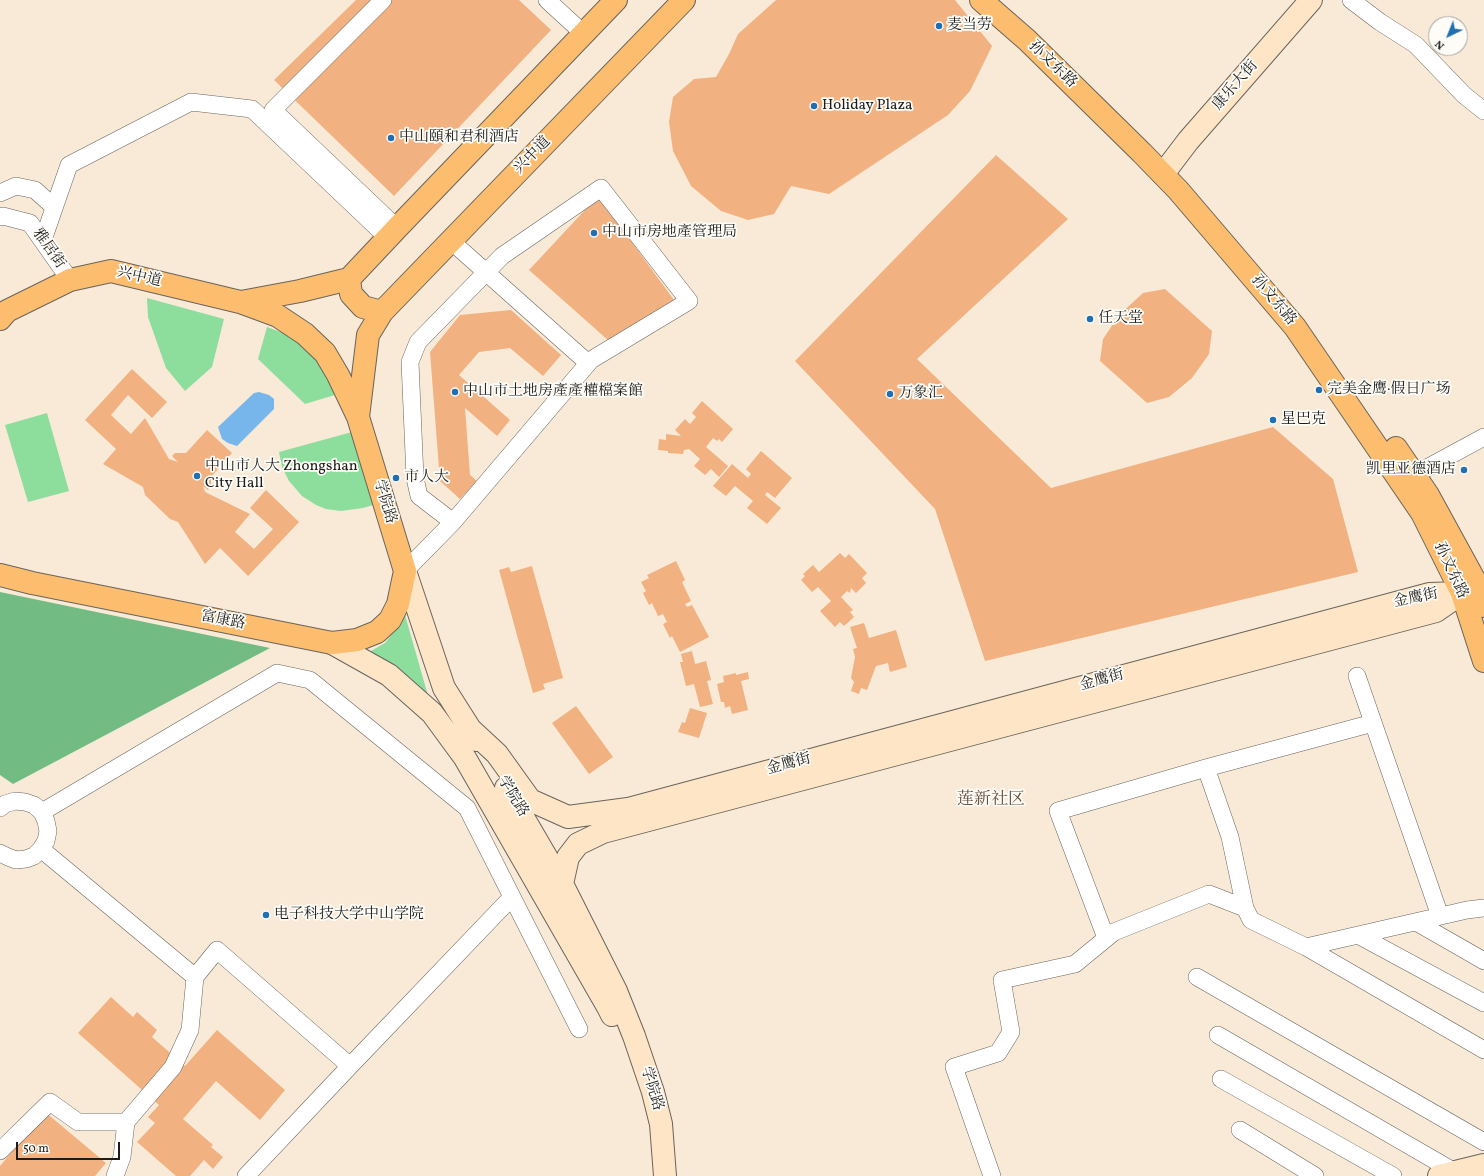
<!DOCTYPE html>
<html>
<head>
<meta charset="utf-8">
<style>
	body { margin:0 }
	#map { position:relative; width:1484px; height:1176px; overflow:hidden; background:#f8ead7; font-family:Vollkorn,serif }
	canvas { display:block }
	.north { position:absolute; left:1428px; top:16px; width:40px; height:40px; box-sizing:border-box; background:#fdfcf7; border:1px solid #a3a29f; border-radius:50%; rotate:223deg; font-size:11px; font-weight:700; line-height:16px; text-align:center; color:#1c1c1c }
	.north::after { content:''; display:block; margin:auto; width:14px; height:18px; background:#1f6fb2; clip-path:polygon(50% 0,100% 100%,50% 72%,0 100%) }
	.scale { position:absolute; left:16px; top:1142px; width:104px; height:18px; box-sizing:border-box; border:2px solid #1c1c1c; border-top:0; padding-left:5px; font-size:12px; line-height:14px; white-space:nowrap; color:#1c1c1c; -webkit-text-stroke:3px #fdfcf7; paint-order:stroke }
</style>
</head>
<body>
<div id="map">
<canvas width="1484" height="1176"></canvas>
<div class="north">N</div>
<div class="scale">50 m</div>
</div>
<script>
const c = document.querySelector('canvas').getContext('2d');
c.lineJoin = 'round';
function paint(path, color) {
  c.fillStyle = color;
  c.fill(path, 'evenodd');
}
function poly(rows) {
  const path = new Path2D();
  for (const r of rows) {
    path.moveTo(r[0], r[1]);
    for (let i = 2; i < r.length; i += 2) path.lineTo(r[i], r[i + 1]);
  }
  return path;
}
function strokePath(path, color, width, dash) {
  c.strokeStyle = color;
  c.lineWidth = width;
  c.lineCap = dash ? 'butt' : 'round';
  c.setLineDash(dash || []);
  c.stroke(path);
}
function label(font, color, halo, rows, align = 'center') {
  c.font = font + ' Vollkorn,"Noto Serif SC",serif';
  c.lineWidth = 3.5;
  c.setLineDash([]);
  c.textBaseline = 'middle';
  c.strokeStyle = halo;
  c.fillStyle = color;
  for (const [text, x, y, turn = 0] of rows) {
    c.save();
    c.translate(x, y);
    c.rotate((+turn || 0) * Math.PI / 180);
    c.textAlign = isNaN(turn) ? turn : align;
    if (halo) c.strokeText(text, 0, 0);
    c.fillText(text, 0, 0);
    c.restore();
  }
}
const green = poly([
	[147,298,224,319,212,367,185,391,166,368,148,317],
	[267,327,286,334,298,342,317,358,338,394,305,404,258,359],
	[47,413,69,491,28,502,5,425],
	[352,432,373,505,363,508,341,511,326,509,316,505,302,496,289,481,282,467,279,452],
	[403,608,431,706,360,652,371,651,385,643,398,627]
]);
const forest = poly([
	[0,592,270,648,13,784,0,775]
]);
const water = poly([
	[259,392,269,395,274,399,274,409,237,446,228,443,222,439,218,427,254,393]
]);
const building = poly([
	[356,0,519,0,551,30,394,196,274,80],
	[776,0,955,0,992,46,970,91,948,115,829,194,791,186,774,214,748,220,721,211,691,186,673,151,669,122,673,97,694,79,716,77,729,54,738,34],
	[996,155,1068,219,917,359,1051,488,1273,427,1333,479,1358,572,985,661,935,509,795,361],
	[598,196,674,300,609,341,529,270],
	[1165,289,1212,331,1209,354,1192,378,1169,397,1147,403,1100,361,1103,339,1119,315,1143,293],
	[511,310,561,355,543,376,510,348,479,352,459,375,510,420,497,436,465,408,470,475,477,481,460,499,440,481,430,352,460,315],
	[132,369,167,402,152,418,128,395,111,415,131,434,145,418,169,459,178,462,172,456,175,453,186,453,207,430,232,453,211,477,211,486,208,490,203,486,205,492,250,514,235,532,254,549,273,529,250,508,266,490,299,522,248,576,220,548,205,564,178,522,170,519,145,495,143,487,103,464,116,449,85,420],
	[702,401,733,429,722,442,719,439,717,441,713,438,706,447,728,466,719,477,711,469,705,475,694,466,700,459,689,449,684,450,683,454,668,453,668,451,658,450,659,439,666,440,666,434,681,436,675,430,685,419,690,424,696,417,692,413],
	[761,451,792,478,775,498,767,492,765,495,781,508,767,524,747,508,753,501,735,486,726,496,713,486,732,464,748,478,751,474,746,469],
	[840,553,845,558,849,554,867,573,862,578,866,583,856,593,851,588,850,593,847,591,841,597,853,610,850,612,854,617,844,626,840,622,835,627,820,611,831,601,818,587,812,592,801,580,805,576,803,574,813,565,819,572],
	[676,561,685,580,682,582,691,601,685,604,687,607,692,605,709,637,680,652,672,636,670,638,663,624,667,622,663,614,658,616,652,603,649,605,643,593,646,591,641,582,649,578,647,575],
	[532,566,563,678,543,684,545,689,533,693,499,570,509,567,511,572],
	[864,623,869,638,896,630,907,667,890,672,888,663,876,666,867,690,861,688,859,694,851,691,854,682,851,678,855,657,853,649,857,648,850,627],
	[692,651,695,664,706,661,711,680,707,681,713,704,700,707,694,684,686,686,680,662,683,662,681,654],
	[748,672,749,679,741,681,748,710,732,714,730,706,725,708,724,702,721,702,717,684,724,682,723,676,736,673,736,675],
	[576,706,613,757,589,774,552,723],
	[690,708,707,713,699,738,678,732,682,722,685,723],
	[111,997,133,1017,137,1012,157,1030,152,1037,185,1066,217,1030,285,1090,260,1120,216,1081,183,1119,213,1145,211,1147,223,1157,213,1169,204,1160,190,1176,176,1176,137,1142,155,1123,148,1117,159,1105,78,1033],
	[45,1112,106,1163,95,1176,0,1176,0,1166]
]);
const street = poly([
	[383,0,273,110,397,228],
	[547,0,584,34],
	[1351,0,1380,22,1416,45,1464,95,1484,111],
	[0,193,16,186,35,190,54,207],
	[0,217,3,216,30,223,70,280],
	[43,240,69,165,191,102,252,109,387,237],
	[451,241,588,363],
	[1414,475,1484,437],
	[405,571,453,522,591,360,689,301,601,188,502,256,418,342,410,362,415,478,419,496,453,522],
	[1357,676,1440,916],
	[1206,768,1230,837,1245,908],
	[0,808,5,804,15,801,25,802,34,805,42,812,46,821,48,831,46,841,41,849,34,856,26,859,16,860,8,857,0,853],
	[42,812,277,673,310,680,467,808,579,1029],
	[41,849,195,977],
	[1416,922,1484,961],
	[1358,935,1484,1003],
	[1106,938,1058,811,1206,768,1373,723],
	[1306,947,1484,1050],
	[1197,977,1484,1142],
	[1218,1035,1455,1172],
	[1221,1079,1393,1176],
	[1240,1130,1315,1176],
	[0,1151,50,1102,78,1122,126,1122,173,1067,190,1030,195,977,217,950,350,1066],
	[115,1176,122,1157,126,1122],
	[246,1176,350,1066,512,897],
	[992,1176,954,1067,998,1053,1011,1032,1002,980,1075,964,1114,932,1209,894,1245,908,1251,920,1306,947,1467,910,1484,908]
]);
const secondary = poly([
	[1163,174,1188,141,1311,0],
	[405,571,444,688,477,740],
	[332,643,389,675,432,713,465,758,608,1007,612,1015],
	[469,728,497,754,530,800,568,817,628,809,1429,594,1462,593],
	[506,788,562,884,616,991,634,1036,653,1092,661,1124,665,1176],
	[562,884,568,857,578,844,603,832,1436,611,1462,593],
	[1439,1176,1484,1165]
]);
const primary = poly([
	[981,0,1027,40,1142,153,1178,190,1295,327,1422,513,1462,593,1484,661],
	[349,279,397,228,616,0],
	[349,279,351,294,363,307,382,312],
	[241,302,300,291,349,279],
	[0,319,7,311,70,280,111,271,240,302,278,316,305,334,325,353,338,375,358,417,405,571,398,604,390,620,377,632,357,640,332,643,32,583,0,575],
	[358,417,368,335,382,312,684,0],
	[1396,448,1428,495,1474,579,1484,606]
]);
const markers = [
	[939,26,4,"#1f6fb2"],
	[814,106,4,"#1f6fb2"],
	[391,138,4,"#1f6fb2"],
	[594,233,4,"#1f6fb2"],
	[1090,319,4,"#1f6fb2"],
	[1319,390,4,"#1f6fb2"],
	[455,392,4,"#1f6fb2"],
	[890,394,4,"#1f6fb2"],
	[1273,420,4,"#1f6fb2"],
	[1464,470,4,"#1f6fb2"],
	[197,476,4,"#1f6fb2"],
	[396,478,4,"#1f6fb2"],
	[266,915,4,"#1f6fb2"]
];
const poiNames = [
	["麦当劳",947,26],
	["Holiday Plaza",822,106],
	["中山頤和君利酒店",399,138],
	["中山市房地產管理局",602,233],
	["任天堂",1098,319],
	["完美金鹰·假日广场",1327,390],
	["中山市土地房產產權檔案館",463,392],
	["万象汇",898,394],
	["星巴克",1281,420],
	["中山市人大 Zhongshan",205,467],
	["City Hall",205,484],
	["凯里亚德酒店",1456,470,"right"],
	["市人大",404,478],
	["电子科技大学中山学院",274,915]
];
const streetNames = [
	["孙文东路",1052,65,44],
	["康乐大街",1236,86,-49],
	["兴中道",533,156,-46],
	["雅居街",48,249,55],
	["兴中道",139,278,13],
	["孙文东路",1273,301,50],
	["学院路",384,502,73],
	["孙文东路",1450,571,65],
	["金鹰街",1416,599,-12],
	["富康路",223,621,11],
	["金鹰街",1102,681,-15],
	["金鹰街",789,765,-15],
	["学院路",512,797,59],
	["学院路",651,1089,73]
];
const quarterNames = [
	["莲新社区",991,801]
];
paint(green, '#8ddd9d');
paint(forest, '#72bc84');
paint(water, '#76b6ea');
paint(building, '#f1b180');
strokePath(street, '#69645d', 18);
strokePath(secondary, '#69645d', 24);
strokePath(primary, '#69645d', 24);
strokePath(street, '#fff', 17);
strokePath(secondary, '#fee5c5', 22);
strokePath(primary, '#fcbd6e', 22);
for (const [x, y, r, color] of markers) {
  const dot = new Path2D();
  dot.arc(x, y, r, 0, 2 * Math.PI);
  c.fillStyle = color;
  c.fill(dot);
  strokePath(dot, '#fdfcf7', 1.5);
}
label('15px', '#1c1c1c', '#fdfcf7', poiNames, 'left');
label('15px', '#1c1c1c', '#fdfcf7', streetNames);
label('17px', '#67503f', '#fdfcf7', quarterNames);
</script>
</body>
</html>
